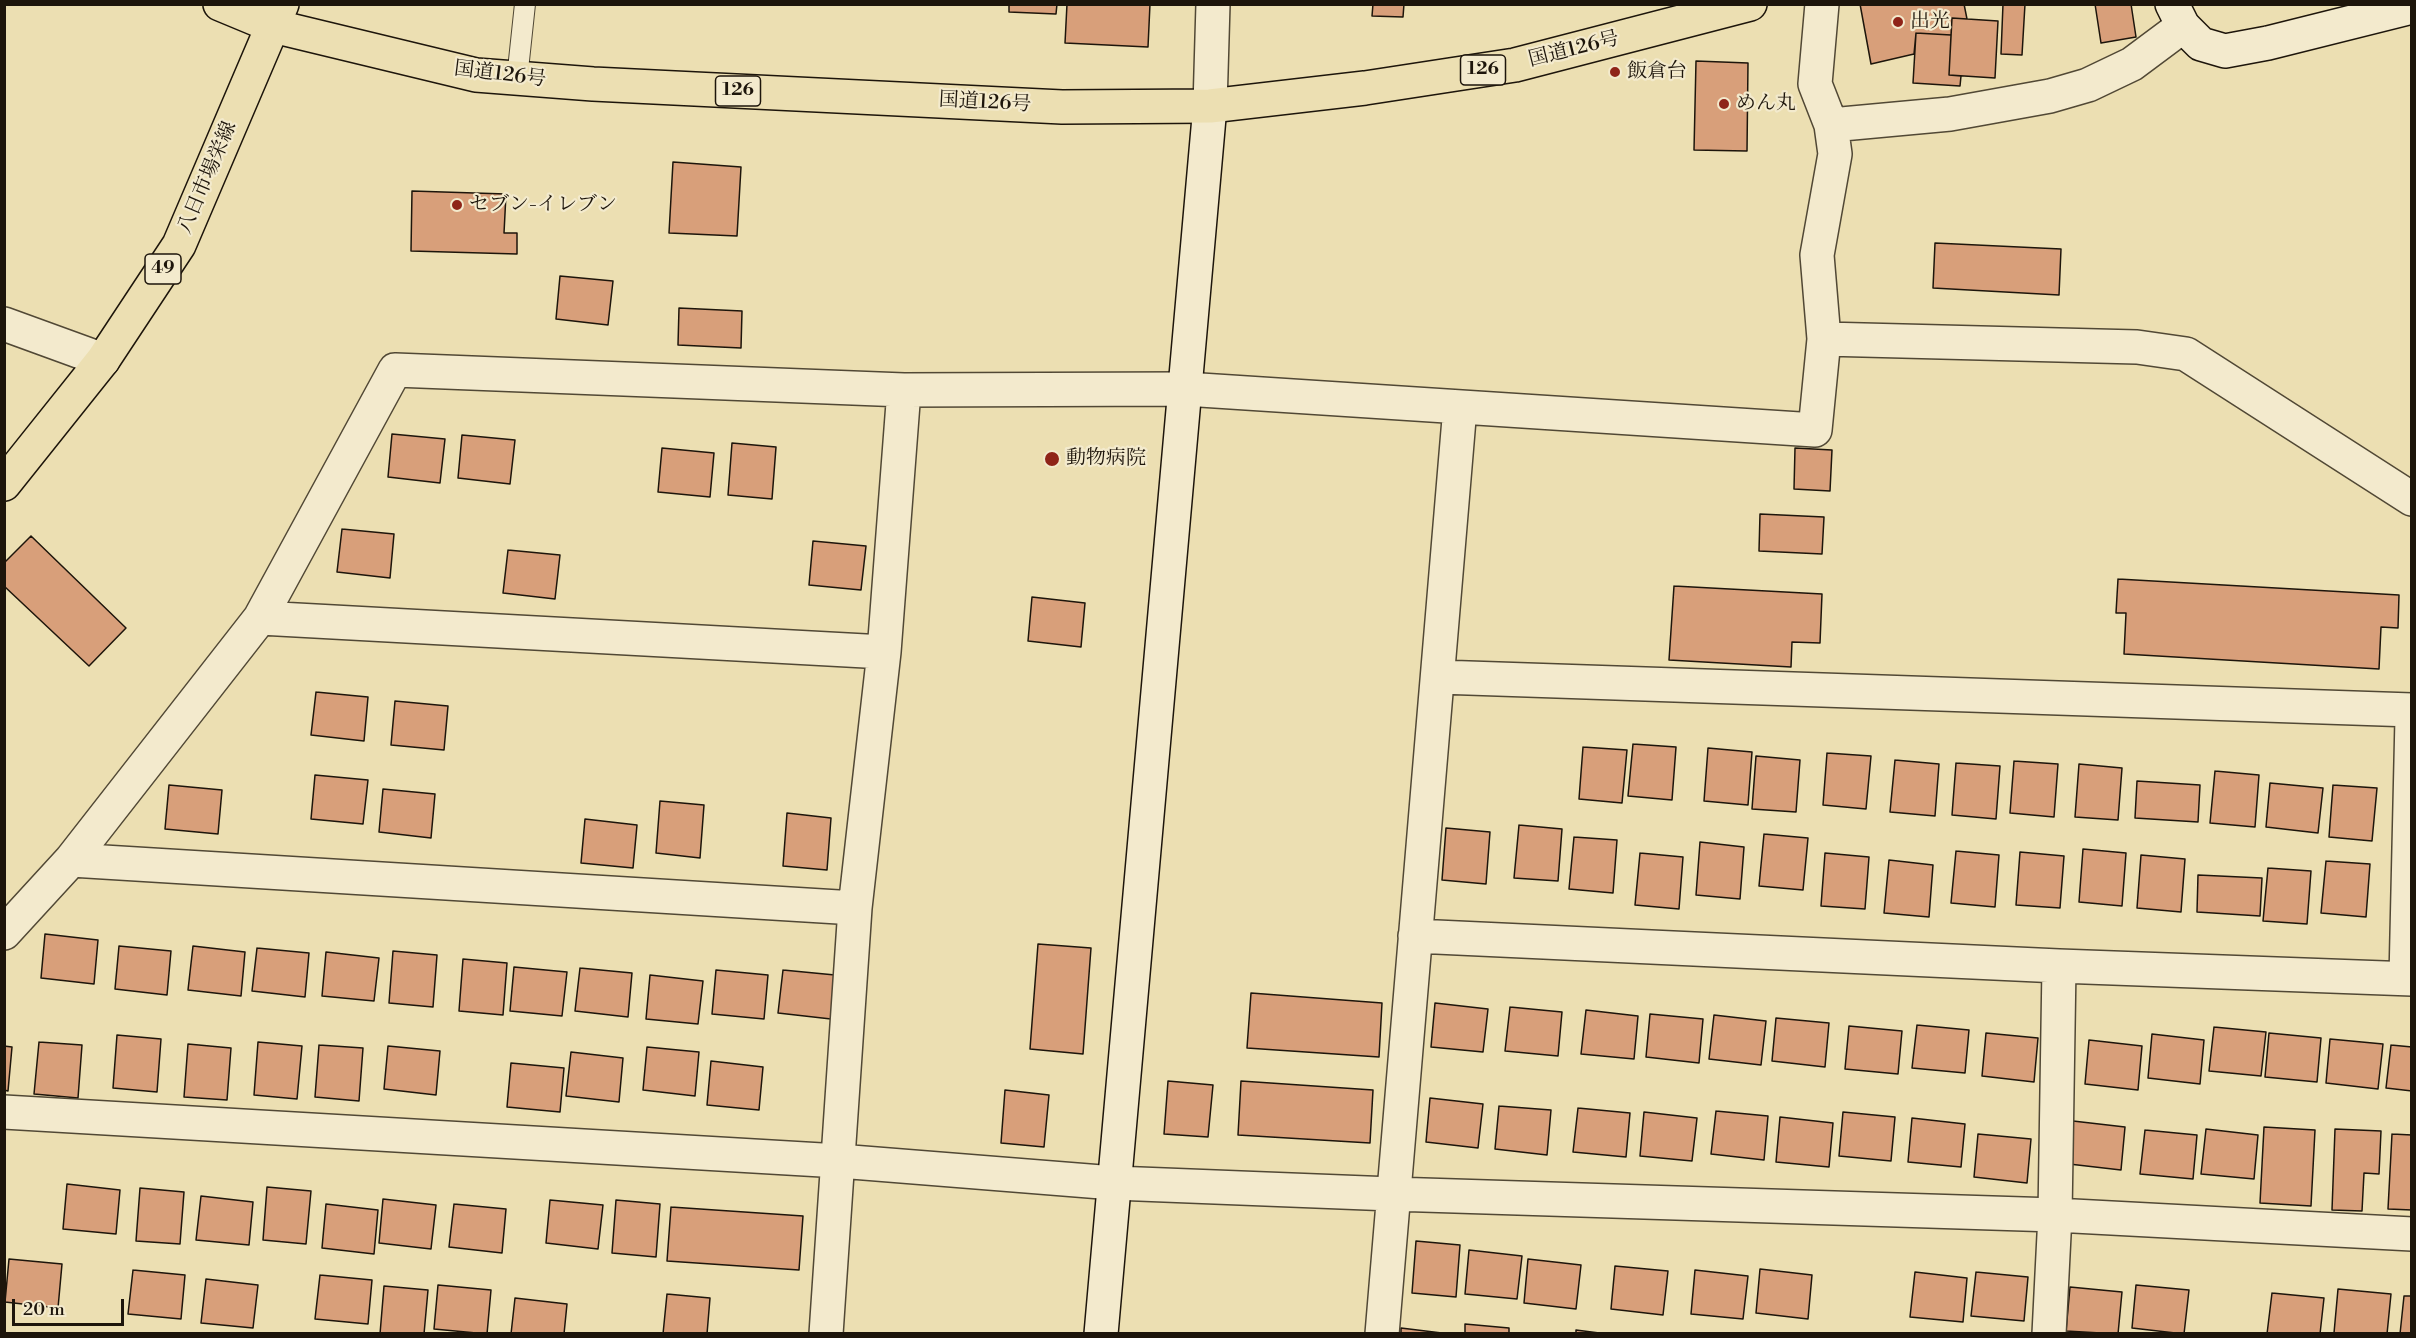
<!DOCTYPE html>
<html>
<head>
<meta charset="utf-8">
<style>
	body { margin:0 }
	#map { position:relative; width:2416px; height:1338px; overflow:hidden; background:#ecdfb2; font-family:"Libre Bodoni",serif }
	canvas { display:block }
	.frame { position:absolute; inset:0; border:6px solid #1d150b; pointer-events:none }
	.scale { position:absolute; left:12px; top:1299px; width:112px; height:27px; box-sizing:border-box; border:3px solid #1d150b; border-top:0; padding-left:8px; font-size:18px; line-height:21px; white-space:nowrap; color:#1d150b; -webkit-text-stroke:4px #f3eacd; paint-order:stroke }
</style>
</head>
<body>
<div id="map">
<canvas width="2416" height="1338"></canvas>
<div class="frame"></div>
<div class="scale">20 m</div>
</div>
<script>
const c = document.querySelector('canvas').getContext('2d');
c.lineJoin = 'round';
function paint(path, color) {
  c.fillStyle = color;
  c.fill(path, 'evenodd');
}
function poly(rows) {
  const path = new Path2D();
  for (const r of rows) {
    path.moveTo(r[0], r[1]);
    for (let i = 2; i < r.length; i += 2) path.lineTo(r[i], r[i + 1]);
  }
  return path;
}
function strokePath(path, color, width, dash) {
  c.strokeStyle = color;
  c.lineWidth = width;
  c.lineCap = dash ? 'butt' : 'round';
  c.setLineDash(dash || []);
  c.stroke(path);
}
function label(font, color, halo, rows, align = 'center') {
  c.font = font + ' "Libre Bodoni","Noto Serif JP",serif';
  c.lineWidth = 4.5;
  c.setLineDash([]);
  c.textBaseline = 'middle';
  c.strokeStyle = halo;
  c.fillStyle = color;
  for (const [text, x, y, turn = 0] of rows) {
    c.save();
    c.translate(x, y);
    c.rotate((+turn || 0) * Math.PI / 180);
    c.textAlign = isNaN(turn) ? turn : align;
    if (halo) c.strokeText(text, 0, 0);
    c.fillText(text, 0, 0);
    c.restore();
  }
}
const building = poly([
	[1009,4,1057,4,1056,14,1009,12,1009,4],
	[1067,4,1150,4,1148,47,1065,43,1067,4],
	[1373,4,1404,4,1403,17,1372,16,1373,4],
	[1860,4,1964,4,1967,19,1952,18,1951,35,1916,33,1914,54,1871,64,1860,4],
	[2003,4,2025,4,2022,55,2001,54,2003,4],
	[2095,4,2131,4,2136,37,2101,43,2095,4],
	[1952,18,1998,21,1995,78,1949,75,1952,18],
	[1916,33,1951,35,1949,75,1961,76,1960,86,1913,83,1916,33],
	[1696,61,1748,63,1747,151,1694,150,1696,61],
	[673,162,741,167,737,236,669,233,673,162],
	[412,191,506,194,504,233,517,233,517,254,411,251,412,191],
	[1935,243,2061,249,2059,295,1933,288,1935,243],
	[560,276,613,281,608,325,556,319,560,276],
	[679,308,742,311,741,348,678,345,679,308],
	[392,434,445,439,440,483,388,477,392,434],
	[462,435,515,440,510,484,458,478,462,435],
	[732,443,776,447,772,499,728,495,732,443],
	[662,448,714,453,710,497,658,492,662,448],
	[1795,448,1832,450,1830,491,1794,489,1795,448],
	[1760,514,1824,517,1822,554,1759,551,1760,514],
	[342,529,394,534,390,578,337,572,342,529],
	[31,536,126,628,89,666,4,586,4,563,31,536],
	[813,541,866,546,861,590,809,585,813,541],
	[508,550,560,555,555,599,503,593,508,550],
	[2118,579,2399,595,2398,628,2381,627,2379,669,2124,654,2126,613,2116,613,2118,579],
	[1674,586,1822,594,1820,643,1792,642,1791,667,1669,660,1674,586],
	[1032,597,1085,603,1081,647,1028,641,1032,597],
	[316,692,368,697,364,741,311,735,316,692],
	[395,701,448,706,444,750,391,745,395,701],
	[1633,744,1676,747,1672,800,1628,796,1633,744],
	[1583,747,1627,750,1622,803,1579,799,1583,747],
	[1708,748,1752,752,1748,805,1704,801,1708,748],
	[1827,753,1871,756,1866,809,1823,805,1827,753],
	[1756,756,1800,760,1796,812,1752,809,1756,756],
	[1895,760,1939,764,1935,816,1890,812,1895,760],
	[2014,761,2058,764,2054,817,2010,813,2014,761],
	[1956,763,2000,766,1996,819,1952,815,1956,763],
	[2079,764,2122,768,2118,820,2075,817,2079,764],
	[2215,771,2259,775,2255,827,2210,823,2215,771],
	[315,775,368,780,363,824,311,819,315,775],
	[2137,781,2200,785,2198,822,2135,818,2137,781],
	[2270,783,2323,788,2318,833,2266,827,2270,783],
	[169,785,222,790,218,834,165,829,169,785],
	[2333,785,2377,788,2372,841,2329,837,2333,785],
	[383,789,435,794,431,838,379,832,383,789],
	[660,801,704,805,700,858,656,853,660,801],
	[787,813,831,818,827,870,783,866,787,813],
	[585,819,637,825,633,868,581,863,585,819],
	[1519,825,1562,829,1558,881,1514,878,1519,825],
	[1446,828,1490,832,1486,884,1442,880,1446,828],
	[1764,834,1808,838,1803,890,1759,886,1764,834],
	[1574,837,1617,840,1613,893,1569,889,1574,837],
	[1700,842,1744,847,1740,899,1696,895,1700,842],
	[2083,849,2126,853,2122,906,2079,902,2083,849],
	[1956,851,1999,855,1995,907,1951,903,1956,851],
	[2020,852,2064,856,2060,908,2016,905,2020,852],
	[1640,853,1683,857,1679,909,1635,905,1640,853],
	[1825,853,1869,857,1865,909,1821,906,1825,853],
	[2141,855,2185,859,2181,912,2137,908,2141,855],
	[1889,860,1933,865,1929,917,1884,913,1889,860],
	[2326,861,2370,864,2366,917,2321,913,2326,861],
	[2268,868,2311,871,2307,924,2263,921,2268,868],
	[2198,875,2262,878,2260,916,2197,912,2198,875],
	[45,934,98,940,94,984,41,978,45,934],
	[1038,944,1091,948,1083,1054,1030,1049,1038,944],
	[119,946,171,951,167,995,115,989,119,946],
	[193,946,245,952,241,996,188,990,193,946],
	[257,948,309,953,305,997,252,991,257,948],
	[393,951,437,955,433,1007,389,1003,393,951],
	[326,952,379,958,374,1001,322,996,326,952],
	[463,959,507,963,503,1015,459,1011,463,959],
	[514,967,567,972,562,1016,510,1011,514,967],
	[580,968,632,973,628,1017,575,1011,580,968],
	[716,970,768,975,764,1019,712,1014,716,970],
	[783,970,835,975,831,1019,778,1013,783,970],
	[650,975,703,981,698,1024,646,1019,650,975],
	[1251,993,1382,1003,1379,1057,1247,1048,1251,993],
	[1435,1003,1488,1009,1483,1052,1431,1047,1435,1003],
	[1510,1007,1562,1012,1558,1056,1505,1051,1510,1007],
	[1586,1010,1638,1016,1634,1059,1581,1054,1586,1010],
	[1650,1014,1703,1019,1699,1063,1646,1057,1650,1014],
	[1714,1015,1766,1021,1761,1065,1709,1059,1714,1015],
	[1776,1018,1829,1023,1825,1067,1772,1061,1776,1018],
	[1917,1025,1969,1030,1965,1073,1912,1068,1917,1025],
	[1849,1026,1902,1031,1898,1074,1845,1069,1849,1026],
	[2214,1027,2266,1032,2261,1076,2209,1071,2214,1027],
	[1986,1033,2038,1038,2034,1082,1982,1076,1986,1033],
	[2269,1033,2321,1038,2317,1082,2265,1077,2269,1033],
	[2152,1034,2204,1040,2200,1084,2148,1078,2152,1034],
	[117,1035,161,1039,157,1092,113,1088,117,1035],
	[2330,1039,2383,1044,2378,1089,2326,1083,2330,1039],
	[2089,1040,2142,1046,2138,1090,2085,1084,2089,1040],
	[39,1042,82,1045,78,1098,34,1094,39,1042],
	[258,1042,302,1046,297,1099,254,1095,258,1042],
	[188,1044,231,1048,227,1100,184,1097,188,1044],
	[319,1045,363,1048,359,1101,315,1097,319,1045],
	[2391,1045,2412,1047,2412,1091,2386,1088,2391,1045],
	[4,1046,12,1047,8,1091,4,1090,4,1046],
	[388,1046,440,1051,436,1095,384,1089,388,1046],
	[647,1047,699,1052,695,1096,643,1090,647,1047],
	[571,1052,623,1058,619,1102,566,1096,571,1052],
	[711,1061,763,1067,759,1110,707,1105,711,1061],
	[511,1063,564,1068,560,1112,507,1107,511,1063],
	[1168,1081,1213,1085,1208,1137,1164,1134,1168,1081],
	[1241,1081,1373,1090,1370,1143,1238,1135,1241,1081],
	[1005,1090,1049,1095,1044,1147,1001,1143,1005,1090],
	[1430,1098,1483,1104,1478,1148,1426,1142,1430,1098],
	[1499,1106,1551,1110,1547,1155,1495,1149,1499,1106],
	[1578,1108,1630,1113,1626,1157,1573,1152,1578,1108],
	[1716,1111,1768,1116,1764,1160,1711,1154,1716,1111],
	[1644,1112,1697,1118,1692,1161,1640,1156,1644,1112],
	[1843,1112,1895,1117,1891,1161,1839,1156,1843,1112],
	[1780,1117,1833,1123,1829,1167,1776,1162,1780,1117],
	[1912,1118,1965,1124,1961,1167,1908,1162,1912,1118],
	[2073,1121,2125,1127,2121,1170,2069,1164,2073,1121],
	[2264,1127,2315,1130,2311,1206,2260,1203,2264,1127],
	[2206,1129,2258,1135,2254,1179,2201,1174,2206,1129],
	[2335,1129,2381,1131,2379,1174,2364,1173,2362,1211,2332,1210,2335,1129],
	[2145,1130,2197,1135,2193,1179,2140,1174,2145,1130],
	[1978,1134,2031,1139,2027,1183,1974,1177,1978,1134],
	[2392,1134,2412,1135,2412,1210,2388,1209,2392,1134],
	[67,1184,120,1190,116,1234,63,1229,67,1184],
	[267,1187,311,1191,306,1244,263,1240,267,1187],
	[140,1188,184,1192,180,1244,136,1241,140,1188],
	[201,1196,253,1202,249,1245,196,1240,201,1196],
	[383,1199,436,1205,431,1249,379,1243,383,1199],
	[550,1200,603,1205,598,1249,546,1243,550,1200],
	[616,1200,660,1204,656,1257,612,1253,616,1200],
	[326,1204,378,1210,374,1254,322,1248,326,1204],
	[454,1204,506,1209,502,1253,449,1247,454,1204],
	[671,1207,803,1216,799,1270,667,1261,671,1207],
	[1416,1241,1460,1245,1456,1297,1412,1293,1416,1241],
	[1469,1250,1522,1256,1517,1299,1465,1294,1469,1250],
	[9,1259,62,1264,58,1308,5,1302,9,1259],
	[1528,1259,1581,1265,1576,1309,1524,1303,1528,1259],
	[1615,1266,1668,1271,1663,1315,1611,1309,1615,1266],
	[1760,1269,1812,1275,1808,1319,1756,1313,1760,1269],
	[133,1270,185,1275,181,1319,128,1314,133,1270],
	[1695,1270,1748,1276,1743,1319,1691,1314,1695,1270],
	[1915,1272,1967,1278,1963,1322,1910,1317,1915,1272],
	[1976,1272,2028,1277,2024,1321,1971,1316,1976,1272],
	[320,1275,372,1280,368,1324,315,1319,320,1275],
	[206,1279,258,1285,253,1328,201,1323,206,1279],
	[438,1285,491,1290,487,1334,434,1329,438,1285],
	[2136,1285,2189,1290,2184,1334,2132,1328,2136,1285],
	[384,1286,428,1290,424,1334,380,1334,384,1286],
	[2070,1287,2122,1292,2118,1334,2066,1331,2070,1287],
	[2338,1289,2391,1294,2387,1334,2334,1333,2338,1289],
	[2272,1293,2324,1298,2320,1334,2267,1334,2272,1293],
	[667,1294,710,1298,707,1334,663,1334,667,1294],
	[2404,1296,2412,1296,2412,1334,2400,1334,2404,1296],
	[515,1298,567,1304,564,1334,511,1334,515,1298],
	[1465,1324,1509,1328,1509,1334,1465,1334,1465,1324],
	[1401,1328,1450,1334,1401,1334,1401,1328],
	[1576,1330,1607,1334,1576,1334,1576,1330]
]);
const lane = poly([
	[517,79,525,4]
]);
const street = poly([
	[1210,106,1213,4],
	[1831,125,1950,114,2050,96,2088,85,2132,64,2183,26],
	[4,324,103,360],
	[1824,339,2137,347,2186,354,2412,499],
	[260,618,884,652],
	[1439,677,2412,710],
	[71,860,855,908],
	[4,933,71,860,260,618,395,370,904,390,1185,389,1815,430,1824,339,1817,255,1835,154,1831,125,1815,84,1822,4],
	[1415,936,2059,966,2412,979],
	[2406,978,2412,718],
	[4,1112,839,1161,1114,1183,1392,1194,2055,1215,2412,1234],
	[826,1334,855,908,884,652,904,390],
	[1382,1334,1460,407],
	[2049,1334,2055,1215,2059,966]
]);
const secondary = poly([
	[2172,4,2183,26,2201,44,2225,51,2268,43,2412,7],
	[1101,1334,1210,106]
]);
const primary = poly([
	[4,484,103,360,179,245,282,4]
]);
const highway = poly([
	[220,4,273,26,476,75,593,84,1062,107,1210,106,1365,88,1515,65,1750,4]
]);
const markers = [
	[1898,22,6,"#8f2418"],
	[1615,72,6,"#8f2418"],
	[1724,104,6,"#8f2418"],
	[457,205,6,"#8f2418"],
	[1052,459,8,"#8f2418"]
];
const shields = [
	[1483,70,45],
	[738,91,45],
	[163,269,36]
];
const shieldNames = [
	["126",1483,70],
	["126",738,91],
	["49",163,269]
];
const poiNames = [
	["出光",1910,22],
	["飯倉台",1627,72],
	["めん丸",1736,104],
	["セブン-イレブン",469,205],
	["動物病院",1066,459]
];
const streetNames = [
	["国道126号",1574,50,-14],
	["国道126号",500,75,7],
	["国道126号",985,103,3],
	["八日市場栄線",208,178,-67]
];
paint(building, '#d89f7a');
strokePath(building, '#1d150b', 1.5);
strokePath(lane, '#514835', 22);
strokePath(street, '#514835', 36);
strokePath(secondary, '#1d150b', 36);
strokePath(primary, '#1d150b', 36);
strokePath(highway, '#1d150b', 36);
strokePath(lane, '#f3eacd', 20);
strokePath(street, '#f3eacd', 33);
strokePath(secondary, '#f3eacd', 33);
strokePath(primary, '#ecdfb2', 33);
strokePath(highway, '#ecdfb2', 33);
for (const [x, y, r, color] of markers) {
  const dot = new Path2D();
  dot.arc(x, y, r, 0, 2 * Math.PI);
  c.fillStyle = color;
  c.fill(dot);
  strokePath(dot, '#f3eacd', 2);
}
for (const [x, y, w] of shields) {
  const box = new Path2D();
  box.roundRect(x - w / 2, y - 15, w, 30, 4.5);
  c.fillStyle = '#f3eacd';
  c.fill(box);
  strokePath(box, '#1d150b', 1.5);
}
label('bold 18px', '#1d150b', null, shieldNames);
label('20px', '#1d150b', '#f3eacd', poiNames, 'left');
label('20px', '#1d150b', '#f3eacd', streetNames);
</script>
</body>
</html>
